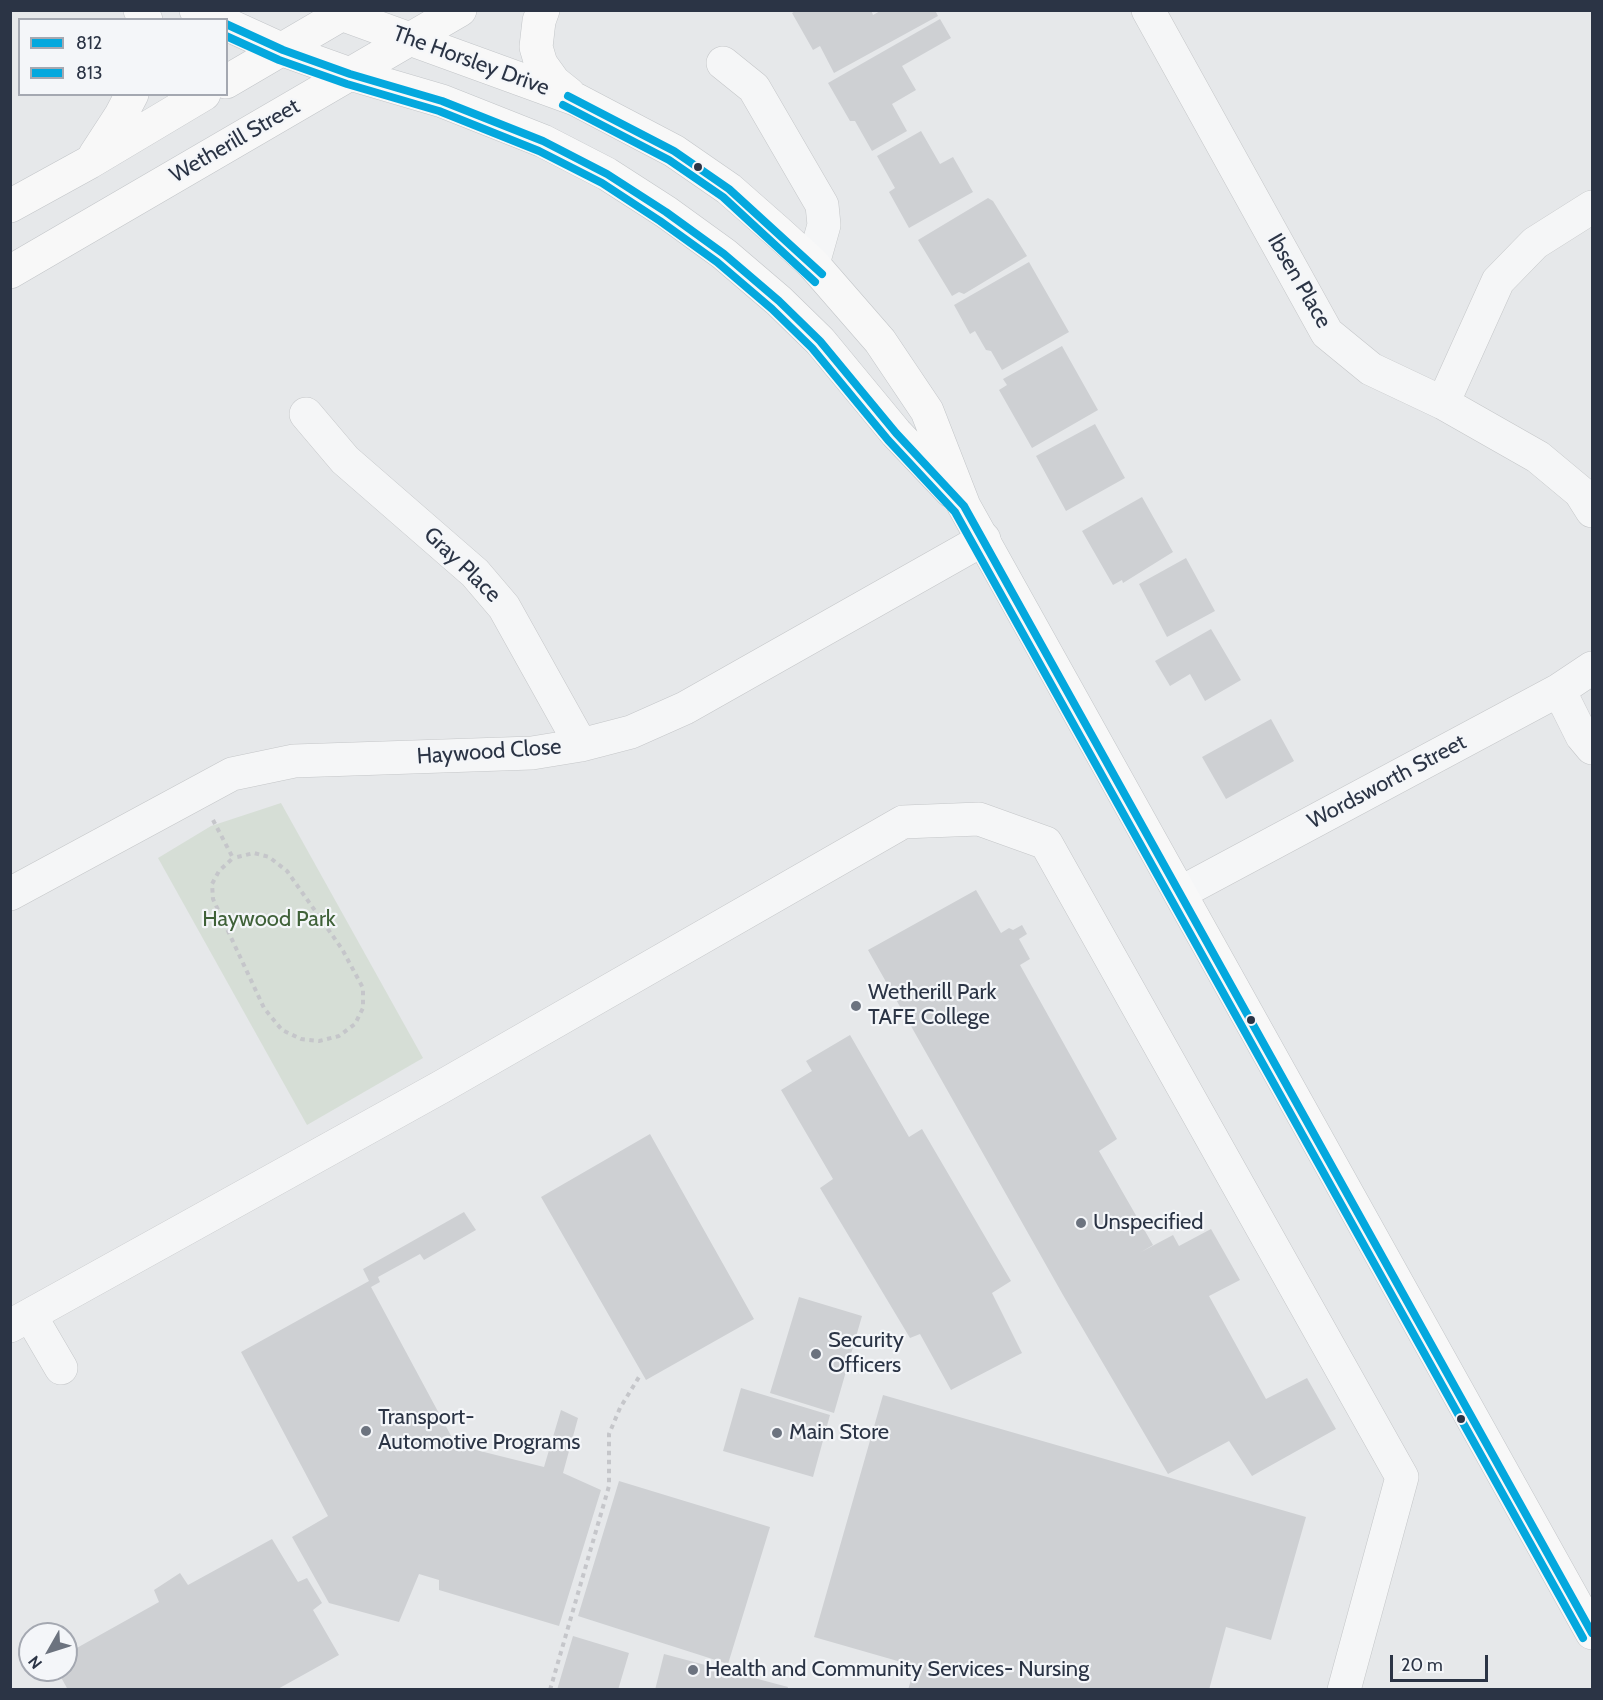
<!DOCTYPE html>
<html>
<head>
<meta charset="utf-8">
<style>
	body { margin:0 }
	#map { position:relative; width:1603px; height:1700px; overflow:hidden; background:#e6e8ea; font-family:Cabin,sans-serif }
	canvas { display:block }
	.frame { position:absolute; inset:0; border:12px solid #2b3445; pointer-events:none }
	.legend { position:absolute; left:18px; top:18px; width:210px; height:78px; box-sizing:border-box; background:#f4f6f9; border:2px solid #a4a8b1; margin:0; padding:8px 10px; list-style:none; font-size:18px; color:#2b3445 }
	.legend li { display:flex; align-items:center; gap:12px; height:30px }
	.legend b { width:30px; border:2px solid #a4a8b1 }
	.north { position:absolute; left:18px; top:1622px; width:60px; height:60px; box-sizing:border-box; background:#f4f6f9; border:2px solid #a4a8b1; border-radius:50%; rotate:231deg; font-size:16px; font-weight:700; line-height:24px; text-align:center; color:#2b3445 }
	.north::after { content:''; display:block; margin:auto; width:21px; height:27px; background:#6c737f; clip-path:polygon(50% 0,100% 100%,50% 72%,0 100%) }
	.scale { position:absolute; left:1390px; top:1655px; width:98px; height:27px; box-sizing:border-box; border:3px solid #2b3445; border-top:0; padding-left:8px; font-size:18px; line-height:21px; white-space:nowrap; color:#2b3445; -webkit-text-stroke:4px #f4f6f9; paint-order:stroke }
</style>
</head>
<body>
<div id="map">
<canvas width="1603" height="1700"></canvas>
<div class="frame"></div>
<ul class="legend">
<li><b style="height:8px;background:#04a8de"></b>812</li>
<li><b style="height:8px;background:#04a8de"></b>813</li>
</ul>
<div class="north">N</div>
<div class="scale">20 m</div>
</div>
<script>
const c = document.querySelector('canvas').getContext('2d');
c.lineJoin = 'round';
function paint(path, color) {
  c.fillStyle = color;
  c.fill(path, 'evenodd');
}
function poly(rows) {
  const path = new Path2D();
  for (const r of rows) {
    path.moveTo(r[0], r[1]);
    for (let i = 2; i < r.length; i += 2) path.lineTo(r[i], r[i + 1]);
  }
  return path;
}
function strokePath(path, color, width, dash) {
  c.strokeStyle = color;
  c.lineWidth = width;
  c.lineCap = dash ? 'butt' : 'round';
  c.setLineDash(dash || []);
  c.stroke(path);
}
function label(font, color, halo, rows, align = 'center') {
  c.font = font + ' Cabin,sans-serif';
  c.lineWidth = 4.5;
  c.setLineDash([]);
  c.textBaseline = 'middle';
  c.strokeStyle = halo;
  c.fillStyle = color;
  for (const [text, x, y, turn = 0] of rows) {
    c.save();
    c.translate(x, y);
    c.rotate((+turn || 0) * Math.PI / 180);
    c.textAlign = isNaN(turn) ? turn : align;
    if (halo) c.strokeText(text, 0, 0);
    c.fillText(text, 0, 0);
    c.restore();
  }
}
const green = poly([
	[281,803,423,1058,307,1125,158,858,211,826]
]);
const building = poly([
	[797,10,871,10,873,15,882,10,935,10,938,16,834,73,820,46,813,50,792,13],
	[940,19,951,38,902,66,916,90,892,104,907,131,872,151,855,121,850,121,828,83],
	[921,131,940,164,953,157,973,192,909,228,889,192,895,188,877,156],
	[988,198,993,201,1027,256,964,294,959,292,952,296,918,240],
	[1029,262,1069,332,1002,370,991,351,986,350,975,331,970,334,954,305],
	[1062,346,1098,410,1032,448,999,390,1007,385,1003,379],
	[1095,424,1125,478,1066,511,1036,456],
	[1142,497,1173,552,1123,583,1122,580,1113,585,1082,531],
	[1186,558,1215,611,1167,637,1139,584],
	[1211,629,1241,680,1205,701,1190,674,1170,686,1155,661],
	[1271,719,1294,761,1226,799,1202,757],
	[976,890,1001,933,1009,928,1013,930,1022,925,1027,934,1019,939,1030,959,1020,965,1117,1139,1099,1151,1153,1245,1141,1252,1173,1235,1179,1246,1211,1229,1240,1280,1209,1296,1266,1399,1307,1378,1336,1429,1252,1476,1229,1441,1168,1474,1063,1295,868,950],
	[850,1035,909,1137,922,1129,1011,1281,992,1293,1022,1353,951,1390,920,1334,910,1338,820,1188,833,1179,781,1090,812,1071,806,1061],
	[650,1134,754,1319,646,1380,541,1197],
	[464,1212,476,1230,424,1260,420,1254,378,1277,380,1282,371,1287,456,1445,544,1467,561,1410,578,1418,563,1473,601,1490,559,1626,439,1590,439,1580,419,1574,399,1622,329,1603,292,1537,328,1516,241,1352,369,1281,363,1269],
	[799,1297,862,1316,834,1413,770,1393],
	[741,1388,830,1415,813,1477,723,1451],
	[883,1395,1306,1517,1271,1640,1226,1627,1209,1690,908,1690,915,1666,814,1637],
	[619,1481,770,1527,728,1664,578,1616],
	[272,1539,298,1582,307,1578,322,1603,313,1610,339,1655,276,1690,68,1690,57,1670,66,1670,66,1654,159,1602,154,1590,180,1573,188,1585],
	[573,1636,629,1653,618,1690,557,1690],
	[664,1654,788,1687,787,1690,655,1690]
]);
const path = poly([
	[213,820,233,858,219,871,212,884,213,899,264,1008,282,1030,301,1039,319,1041,339,1036,355,1024,363,1008,363,988,342,949,287,871,269,857,254,853,233,858],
	[550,1690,609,1486,609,1434,620,1408,639,1377]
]);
const minor = poly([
	[1148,10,1327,333,1371,369,1443,403,1538,457,1580,492,1592,511],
	[723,63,754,88,822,205,824,225,813,264],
	[1443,403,1498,281,1535,243,1592,207],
	[306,414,345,460,475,573,504,607,581,745],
	[1559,690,1582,736,1592,748],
	[1180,893,1559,690,1592,668],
	[10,894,232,774,294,761,532,753,581,745,631,732,685,708,984,539],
	[30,1315,61,1368],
	[10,1326,441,1087,903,822,979,819,1046,843,1402,1477,1344,1690]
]);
const major = poly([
	[140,10,146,20],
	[196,10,216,20],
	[330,10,575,99,674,151,729,189,779,233,813,264,880,341,927,411,964,506,1592,1633],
	[543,10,539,21,536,47,541,64,554,82,569,94],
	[226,24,283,50,350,74,442,101,543,141,607,174,666,212,724,254,779,301,820,341,896,433,951,491],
	[226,82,349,10],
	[95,155,121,115,132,94],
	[10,206,90,162,204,94],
	[10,272,460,10]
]);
const bus1 = poly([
	[226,24,283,50,350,74,442,101,543,141,607,174,666,212,724,254,779,301,820,341,896,433,964,506,1592,1633],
	[568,96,674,151,729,189,822,274]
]);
const bus2 = poly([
	[226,36,279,60,347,84,439,111,539,151,602,183,660,221,717,262,772,309,812,348,888,440,955,512,1583,1638],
	[563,105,669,160,723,197,815,282]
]);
const markers = [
	[698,167,5,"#2b3445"],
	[856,1006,6,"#6c737f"],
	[1251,1020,5,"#2b3445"],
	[1081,1223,6,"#6c737f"],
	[816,1354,6,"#6c737f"],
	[1461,1419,5,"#2b3445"],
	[366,1431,6,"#6c737f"],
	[777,1433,6,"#6c737f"],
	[693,1670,6,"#6c737f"]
];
const streetNames = [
	["The Horsley Drive",471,61,20],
	["Wetherill Street",235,141,-30],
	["Ibsen Place",1299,281,60],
	["Gray Place",462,565,44],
	["Haywood Close",489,752,-4],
	["Wordsworth Street",1387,782,-28]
];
const parkNames = [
	["Haywood Park",269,920]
];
const poiNames = [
	["Wetherill Park",868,993],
	["TAFE College",868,1018],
	["Unspecified",1093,1223],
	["Security",828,1341],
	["Officers",828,1366],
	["Transport-",378,1418],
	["Automotive Programs",378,1443],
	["Main Store",789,1433],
	["Health and Community Services- Nursing",705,1670]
];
paint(green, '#d6ded6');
paint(building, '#ced0d3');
strokePath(minor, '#c4c6c8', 34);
strokePath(major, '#c2c5c8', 34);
strokePath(path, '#c5c6ca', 4, [4.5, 4.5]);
strokePath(minor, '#f5f6f7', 33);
strokePath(major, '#f8f8f8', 33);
strokePath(bus1, '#04a8de', 8);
strokePath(bus2, '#04a8de', 8);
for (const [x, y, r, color] of markers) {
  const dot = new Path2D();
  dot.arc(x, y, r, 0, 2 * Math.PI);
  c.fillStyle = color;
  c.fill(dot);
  strokePath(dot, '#f4f6f9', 2);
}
label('22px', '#2b3445', '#f4f6f9', streetNames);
label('22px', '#3f6138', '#f4f6f9', parkNames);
label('22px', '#2b3445', '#f4f6f9', poiNames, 'left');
</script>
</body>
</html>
